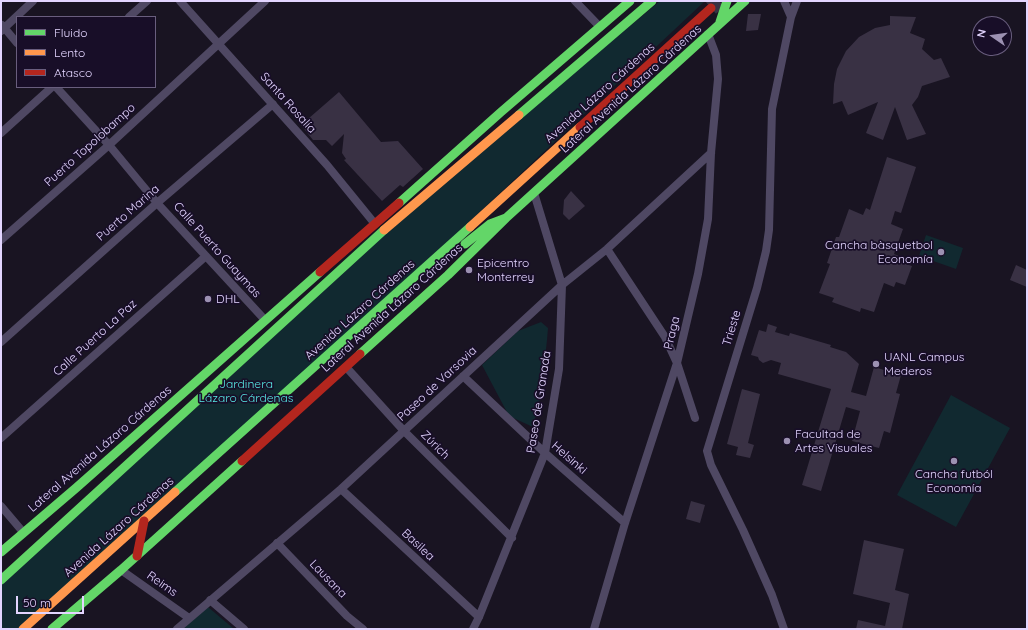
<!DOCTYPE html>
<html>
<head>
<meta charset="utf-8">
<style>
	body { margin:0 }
	#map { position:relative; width:1028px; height:630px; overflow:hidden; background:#191422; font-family:Quicksand,sans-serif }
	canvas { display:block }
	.frame { position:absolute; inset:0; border:2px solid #e3d5ff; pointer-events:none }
	.legend { position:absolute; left:16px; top:16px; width:140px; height:72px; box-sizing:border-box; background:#180e28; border:1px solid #695e7e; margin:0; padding:5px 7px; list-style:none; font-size:12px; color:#e3d5ff }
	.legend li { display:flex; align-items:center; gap:8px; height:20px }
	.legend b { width:20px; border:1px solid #695e7e }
	.north { position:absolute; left:972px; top:16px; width:40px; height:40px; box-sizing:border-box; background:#180e28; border:1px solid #695e7e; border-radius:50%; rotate:283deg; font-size:11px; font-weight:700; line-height:16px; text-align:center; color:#e3d5ff }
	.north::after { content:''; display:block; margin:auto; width:14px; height:18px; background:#9c91b2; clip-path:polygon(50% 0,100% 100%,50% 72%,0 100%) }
	.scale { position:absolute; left:16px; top:596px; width:68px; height:18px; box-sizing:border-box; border:2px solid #e3d5ff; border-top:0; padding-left:5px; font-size:12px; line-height:14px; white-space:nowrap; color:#e3d5ff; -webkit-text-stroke:3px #180e28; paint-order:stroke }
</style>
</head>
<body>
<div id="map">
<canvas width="1028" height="630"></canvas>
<div class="frame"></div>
<ul class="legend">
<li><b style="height:5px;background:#63d668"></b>Fluido</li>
<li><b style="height:5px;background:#ff974d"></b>Lento</li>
<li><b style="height:5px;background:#b3261e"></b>Atasco</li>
</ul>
<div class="north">N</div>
<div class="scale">50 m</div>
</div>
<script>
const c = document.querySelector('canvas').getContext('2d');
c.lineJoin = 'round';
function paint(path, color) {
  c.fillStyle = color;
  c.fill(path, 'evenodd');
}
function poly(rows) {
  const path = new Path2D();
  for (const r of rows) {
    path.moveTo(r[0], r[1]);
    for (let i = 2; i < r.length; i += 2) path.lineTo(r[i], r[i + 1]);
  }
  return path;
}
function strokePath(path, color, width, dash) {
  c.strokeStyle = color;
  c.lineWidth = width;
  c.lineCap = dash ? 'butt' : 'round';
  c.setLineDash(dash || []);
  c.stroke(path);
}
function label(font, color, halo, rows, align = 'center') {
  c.font = font + ' Quicksand,sans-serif';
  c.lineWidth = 3.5;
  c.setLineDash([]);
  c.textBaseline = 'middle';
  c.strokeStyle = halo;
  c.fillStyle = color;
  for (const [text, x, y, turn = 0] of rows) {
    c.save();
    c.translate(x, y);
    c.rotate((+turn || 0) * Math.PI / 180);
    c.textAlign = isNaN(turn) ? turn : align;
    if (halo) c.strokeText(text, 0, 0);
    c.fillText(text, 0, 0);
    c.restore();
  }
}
const green = poly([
	[660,1,705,1,437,252,23,629,1,629,1,580,380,234],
	[926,235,963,248,956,269,919,256],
	[541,322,548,328,547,340,541,395,533,427,509,416,482,365,518,331],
	[951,395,1010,428,956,527,897,495],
	[208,607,234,629,183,629]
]);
const building = poly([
	[748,14,761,14,758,30,746,31],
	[890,16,916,17,910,33,925,39,922,49,934,60,941,58,950,77,922,86,918,97,912,105,926,134,907,140,895,107,883,140,866,133,878,102,848,115,842,101,833,104,834,84,837,69,846,51,859,37,875,28,890,25],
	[339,92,381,142,398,141,423,169,403,187,400,185,382,201,344,160,346,159,342,153,344,134,332,146,326,140,313,140,301,125],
	[887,157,916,167,901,213,895,211,891,224,903,229,894,254,904,258,902,263,912,266,905,285,896,282,894,287,884,283,874,312,861,308,860,312,832,302,834,298,819,293,830,264,827,263,836,237,839,237,849,209,863,215,866,208,870,210],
	[571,191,585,206,569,220,563,214,564,200],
	[1016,265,1027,270,1027,287,1010,280],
	[768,324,777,327,775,332,789,336,790,333,831,345,830,347,846,352,859,364,851,392,866,396,874,367,901,375,896,393,900,394,890,433,884,431,879,448,852,441,860,411,846,407,821,491,802,485,831,389,778,374,781,363,771,360,763,363,759,360,758,357,751,355,759,330,766,332],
	[742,389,760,394,748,443,754,445,750,458,736,455,738,447,727,444],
	[691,501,705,505,700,523,686,519],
	[864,540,904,549,895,590,909,594,902,629,856,629,858,620,885,626,890,603,853,594]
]);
const highwayTunnel = poly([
	[711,8,719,1]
]);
const street = poly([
	[180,1,327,165,375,224],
	[575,1,600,27],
	[784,1,791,17],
	[129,17,147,1],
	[2,25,17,43],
	[1,31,33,1],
	[56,87,109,145,157,203,265,320],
	[1,133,52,87],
	[1,240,109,145,265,1],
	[607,249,665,337,677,363,695,418],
	[1,342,157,203,273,104],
	[346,367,404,431,512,538],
	[463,376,545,453,625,523],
	[1,438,206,256],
	[341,489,479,617],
	[1,506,23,532],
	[277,543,347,616,363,629],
	[121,570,189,618],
	[210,600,244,629],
	[177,629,341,489,562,285,607,249,711,153],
	[473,629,479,617,545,453,559,369,562,285,534,193],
	[594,629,625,523,677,363,698,274,708,219,711,153,718,79,716,55,708,34],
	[784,629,772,595,743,530,711,465,707,451,757,288,766,251,769,230,772,109,791,17,797,1]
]);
const fast = poly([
	[720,22,727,1],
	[519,115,652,1],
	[399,203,501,112,630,1],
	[465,244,490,224,506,218],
	[360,354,448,275,506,218,745,1],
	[175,492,470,227],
	[1,552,76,488,320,272],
	[1,580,384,230],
	[52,629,121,570,242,461]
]);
const slow = poly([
	[470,227,580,127],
	[384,230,519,115],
	[23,629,175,492]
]);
const jam = poly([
	[580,127,711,8],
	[320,272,399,203],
	[242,461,360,354],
	[137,556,144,521]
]);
const markers = [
	[941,252,4,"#9c91b2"],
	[469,270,4,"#9c91b2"],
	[208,299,4,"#9c91b2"],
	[876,364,4,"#9c91b2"],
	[787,441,4,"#9c91b2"],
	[954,461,4,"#9c91b2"]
];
const streetNames = [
	["Lateral Avenida Lázaro Cárdenas",631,89,-42],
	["Avenida Lázaro Cárdenas",600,93,-42],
	["Santa Rosalía",288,103,48],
	["Puerto Topolobampo",90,145,-42],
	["Puerto Marina",128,213,-41],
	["Calle Puerto Guaymas",217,250,48],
	["Lateral Avenida Lázaro Cárdenas",392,308,-42],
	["Avenida Lázaro Cárdenas",360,310,-42],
	["Trieste",732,328,-73],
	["Praga",672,333,-76],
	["Calle Puerto La Paz",95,338,-42],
	["Paseo de Varsovia",437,384,-43],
	["Paseo de Granada",539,402,-81],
	["Zúrich",435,445,45],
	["Lateral Avenida Lázaro Cárdenas",100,449,-41],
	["Helsinki",569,458,41],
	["Avenida Lázaro Cárdenas",119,527,-42],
	["Basilea",418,545,43],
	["Lausana",328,579,46],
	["Reims",162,584,35]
];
const poiNames = [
	["Cancha bàsquetbol",933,245,"right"],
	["Economía",933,259,"right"],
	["Epicentro",477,263],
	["Monterrey",477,277],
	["DHL",216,299],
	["UANL Campus",884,357],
	["Mederos",884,371],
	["Facultad de",795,434],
	["Artes Visuales",795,448],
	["Cancha futból",954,474,"center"],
	["Economía",954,488,"center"]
];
const parkNames = [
	["Jardinera",246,384],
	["Lázaro Cárdenas",246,398]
];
paint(green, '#112930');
paint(building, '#393144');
strokePath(highwayTunnel, '#373143', 15, [15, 8]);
strokePath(street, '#4f4863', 8);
strokePath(fast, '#63d668', 9);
strokePath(slow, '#ff974d', 9);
strokePath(jam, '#b3261e', 9);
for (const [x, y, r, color] of markers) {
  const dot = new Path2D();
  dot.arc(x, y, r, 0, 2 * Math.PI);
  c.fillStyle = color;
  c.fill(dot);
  strokePath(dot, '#180e28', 1.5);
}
label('12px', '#e3d5ff', '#180e28', streetNames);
label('12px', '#e3d5ff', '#180e28', poiNames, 'left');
label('12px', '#57e9e5', '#180e28', parkNames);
</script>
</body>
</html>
